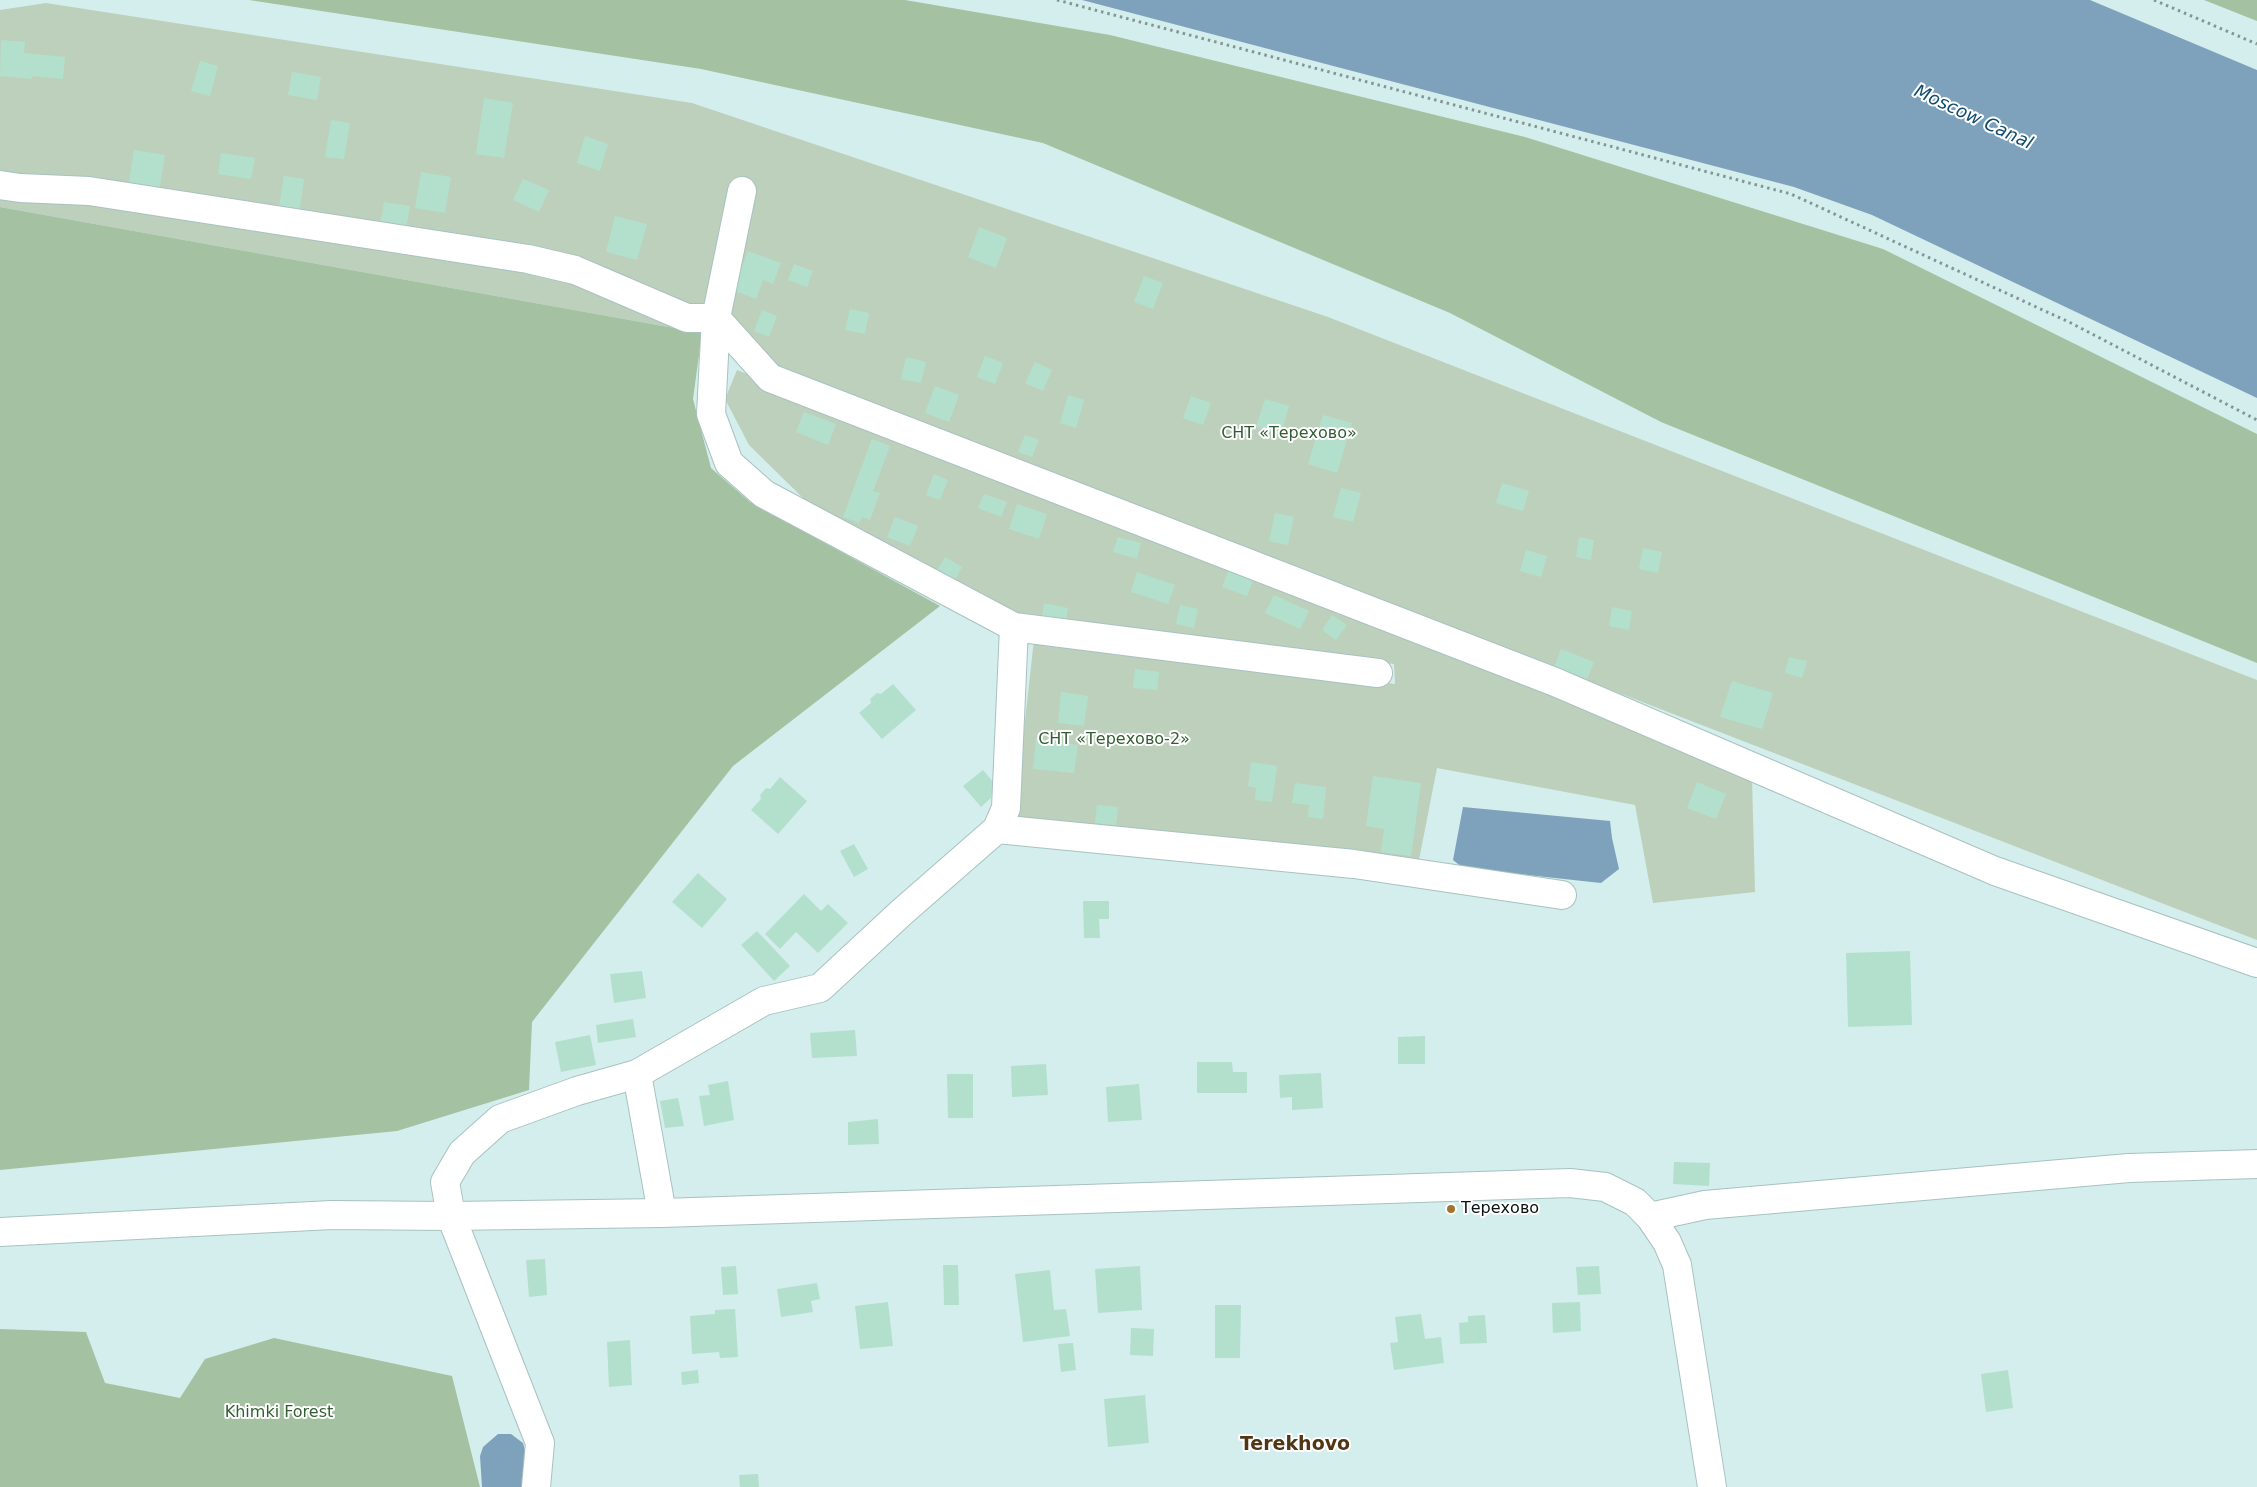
<!DOCTYPE html>
<html>
<head>
<meta charset="utf-8">
<style>
	body { margin:0 }
	canvas { display:block; background:#d3eeec }
</style>
</head>
<body>
<canvas width="2257" height="1487"></canvas>
<script>
const c = document.querySelector('canvas').getContext('2d');
c.lineJoin = 'round';
function paint(path, color) {
  c.fillStyle = color;
  c.fill(path, 'evenodd');
}
function poly(rows) {
  const path = new Path2D();
  for (const r of rows) {
    path.moveTo(r[0], r[1]);
    for (let i = 2; i < r.length; i += 2) path.lineTo(r[i], r[i + 1]);
  }
  return path;
}
function strokePath(path, color, width, dash) {
  c.strokeStyle = color;
  c.lineWidth = width;
  c.lineCap = dash ? 'butt' : 'round';
  c.setLineDash(dash || []);
  c.stroke(path);
}
function label(font, color, halo, rows, align = 'center') {
  c.font = font + ' "DejaVu Sans",sans-serif';
  c.lineWidth = 4;
  c.setLineDash([]);
  c.textBaseline = 'middle';
  c.strokeStyle = halo;
  c.fillStyle = color;
  for (const [text, x, y, turn = 0] of rows) {
    c.save();
    c.translate(x, y);
    c.rotate((+turn || 0) * Math.PI / 180);
    c.textAlign = isNaN(turn) ? turn : align;
    if (halo) c.strokeText(text, 0, 0);
    c.fillText(text, 0, 0);
    c.restore();
  }
}
const green = poly([
	[46,3,692,103,1328,317,2257,680,2257,940,782,369,702,333,0,207,0,10],
	[737,370,1626,724,1752,778,1755,892,1653,903,1635,805,1437,768,1419,860,1014,821,1034,639,1395,684,1394,664,1067,627,1002,613,805,500,749,445,725,399]
]);
const forest = poly([
	[249,0,905,0,1110,35,1525,137,1883,249,2257,434,2257,663,1661,422,1450,313,1043,143,701,69],
	[2204,0,2257,0,2257,21],
	[0,207,702,333,693,399,711,468,750,502,940,606,733,766,532,1022,529,1090,397,1131,0,1170],
	[0,1329,86,1332,105,1383,180,1398,205,1359,274,1338,452,1376,480,1487,0,1487]
]);
const water = poly([
	[1082,0,2090,0,2257,70,2257,398,1872,215,1794,187],
	[1463,807,1610,821,1612,838,1619,869,1601,883,1463,868,1453,860],
	[498,1434,511,1434,523,1443,527,1458,525,1487,482,1487,480,1456,483,1447]
]);
const building = poly([
	[1,40,25,42,24,53,65,57,63,79,32,76,32,79,0,76],
	[200,61,218,66,210,96,191,91],
	[292,72,321,77,317,100,288,95],
	[484,98,513,103,504,158,476,154],
	[331,120,350,123,344,159,325,157],
	[585,136,608,144,600,171,577,163],
	[134,150,165,155,159,193,128,188],
	[221,153,255,158,251,179,218,174],
	[421,172,451,177,445,213,415,208],
	[284,176,304,179,299,215,278,212],
	[523,179,549,190,539,212,513,200],
	[384,202,410,206,406,229,380,225],
	[615,216,647,224,637,260,606,252],
	[979,227,1007,238,996,268,968,257],
	[748,251,781,263,773,284,763,280,756,299,733,290],
	[794,264,813,271,807,287,788,280],
	[1144,276,1163,283,1153,309,1134,302],
	[850,309,869,313,865,334,845,330],
	[762,310,777,316,769,337,754,331],
	[985,356,1003,363,995,384,977,377],
	[906,357,926,362,921,383,901,379],
	[1035,362,1052,370,1043,391,1025,383],
	[935,386,959,395,949,422,925,413],
	[1068,395,1084,400,1076,428,1060,423],
	[1191,396,1211,403,1203,425,1183,418],
	[1265,399,1289,406,1281,434,1256,427],
	[804,412,836,424,828,445,796,432],
	[1323,415,1352,423,1337,473,1308,464],
	[1025,435,1039,440,1032,457,1018,452],
	[872,439,890,446,873,491,880,493,870,520,862,517,859,523,843,517],
	[934,474,948,480,940,500,926,495],
	[1502,483,1529,491,1523,511,1496,503],
	[1341,488,1361,493,1353,522,1333,517],
	[984,494,1007,502,1001,517,978,508],
	[1017,504,1047,514,1039,539,1009,529],
	[1275,513,1294,517,1288,545,1269,541],
	[895,517,918,526,910,546,887,537],
	[1118,537,1141,543,1137,559,1113,552],
	[1579,537,1594,540,1591,560,1576,557],
	[1643,548,1662,552,1658,573,1639,569],
	[1526,550,1547,556,1541,577,1520,571],
	[945,557,962,567,955,580,937,570],
	[1229,569,1254,578,1247,596,1222,587],
	[1137,572,1175,585,1168,604,1131,592],
	[1274,595,1309,611,1300,629,1265,613],
	[1044,603,1068,608,1066,621,1042,616],
	[1180,605,1198,609,1194,628,1176,624],
	[1612,607,1632,611,1629,630,1609,626],
	[1332,615,1347,625,1336,640,1322,630],
	[1561,649,1594,662,1587,679,1554,667],
	[1789,657,1807,661,1802,678,1785,673],
	[1135,669,1159,672,1157,690,1133,688],
	[1732,681,1773,693,1762,729,1720,717],
	[893,684,916,710,882,739,859,713,871,703,870,699,877,693,881,694],
	[1061,692,1088,696,1084,726,1058,723],
	[1036,739,1078,745,1074,773,1033,769],
	[1251,762,1277,766,1272,802,1255,800,1256,788,1248,786],
	[983,770,994,783,991,798,981,807,963,786],
	[1373,776,1421,783,1411,856,1381,852,1384,829,1366,826],
	[780,777,807,801,778,834,751,810,761,799,760,795,766,788,770,789],
	[1697,782,1726,794,1716,819,1687,808],
	[1295,783,1326,787,1323,819,1308,817,1309,805,1292,803],
	[1097,805,1118,807,1116,825,1095,823],
	[854,844,868,869,854,877,840,851],
	[698,873,727,899,702,928,672,902],
	[804,894,821,911,828,904,848,923,818,953,796,932,780,949,765,934],
	[1083,901,1109,901,1109,919,1099,919,1100,938,1084,938],
	[757,931,790,966,774,981,741,945],
	[1910,951,1912,1025,1848,1027,1846,953],
	[642,971,646,998,614,1003,610,974],
	[633,1019,636,1037,598,1043,596,1025],
	[855,1030,857,1056,812,1058,810,1033],
	[590,1035,596,1065,561,1072,555,1042],
	[1425,1036,1425,1064,1398,1064,1398,1037],
	[1197,1062,1232,1062,1233,1072,1247,1072,1247,1093,1197,1093],
	[1046,1064,1048,1095,1012,1097,1011,1066],
	[1321,1073,1323,1108,1292,1110,1292,1097,1280,1098,1279,1075],
	[947,1074,973,1074,973,1118,948,1118],
	[728,1081,734,1120,704,1126,699,1096,710,1095,708,1085],
	[1139,1084,1142,1120,1108,1122,1106,1087],
	[678,1098,684,1126,665,1128,660,1101],
	[878,1119,879,1144,848,1145,848,1122],
	[1674,1162,1710,1163,1709,1186,1673,1184],
	[545,1259,547,1295,529,1297,526,1260],
	[943,1265,958,1265,959,1305,944,1305],
	[736,1266,738,1294,723,1295,721,1267],
	[1140,1266,1142,1310,1098,1313,1095,1269],
	[1599,1266,1601,1294,1578,1295,1576,1267],
	[1050,1270,1054,1310,1066,1309,1070,1336,1023,1342,1015,1274],
	[817,1283,820,1299,811,1301,813,1312,781,1317,777,1289],
	[888,1302,893,1346,860,1349,855,1306],
	[1580,1302,1581,1331,1553,1333,1552,1303],
	[1215,1305,1241,1305,1240,1358,1215,1358],
	[735,1309,738,1357,720,1358,719,1352,692,1354,690,1316,715,1314,715,1310],
	[1421,1314,1425,1339,1441,1337,1444,1363,1394,1370,1390,1343,1398,1342,1395,1317],
	[1485,1315,1487,1343,1460,1344,1459,1323,1468,1322,1468,1316],
	[1131,1328,1154,1329,1153,1356,1130,1355],
	[630,1340,632,1385,609,1387,607,1342],
	[1073,1343,1076,1370,1061,1372,1058,1344],
	[698,1370,699,1383,682,1385,681,1372],
	[2008,1370,2013,1408,1986,1412,1981,1374],
	[1145,1395,1149,1443,1108,1447,1104,1399],
	[758,1474,759,1487,740,1487,739,1475]
]);
const path = poly([
	[1057,0,1791,194,2071,323,2257,420],
	[2154,0,2257,44]
]);
const minor = poly([
	[0,185,20,188,89,191,528,259,575,270,687,318,716,318,711,414,729,463,764,494,1014,627],
	[742,191,716,318,770,378,1555,682,1995,871,2257,963],
	[997,829,1006,808,1014,627,1378,673],
	[637,1074,662,1213],
	[1650,1217,1705,1205,2129,1168,2257,1164],
	[536,1487,540,1443,451,1216,445,1182,462,1153,500,1119,577,1091,637,1074,764,1001,820,988,902,912,997,829,1354,864,1562,895]
]);
const major = poly([
	[0,1232,332,1215,451,1216,662,1213,1570,1183,1605,1187,1635,1202,1650,1217,1667,1242,1677,1265,1712,1487]
]);
const markers = [
	[1451,1209,5,"#a6722b"]
];
const parkNames = [
	["СНТ «Терехово»",1289,434],
	["СНТ «Терехово-2»",1114,740],
	["Khimki Forest",279,1413]
];
const poiNames = [
	["Терехово",1461,1209]
];
const waterNames = [
	["Moscow Canal",1973,118,25]
];
const quarterNames = [
	["Terekhovo",1295,1445]
];
paint(green, '#bdd0bb');
paint(forest, '#a4c1a2');
paint(water, '#7fa2bc');
paint(building, '#b3e0cd');
strokePath(minor, '#a8c2c0', 30);
strokePath(major, '#a8c2c0', 30);
strokePath(path, '#829795', 3, [2.5, 4]);
strokePath(minor, '#fff', 28);
strokePath(major, '#fff', 28);
for (const [x, y, r, color] of markers) {
  const dot = new Path2D();
  dot.arc(x, y, r, 0, 2 * Math.PI);
  c.fillStyle = color;
  c.fill(dot);
  strokePath(dot, '#fff', 2);
}
label('16px', '#335d32', '#fff', parkNames);
label('16px', '#081211', '#fff', poiNames, 'left');
label('italic 18px', '#0f4d70', '#fff', waterNames);
label('bold 19px', '#4f3614', '#fff', quarterNames);
</script>
</body>
</html>
